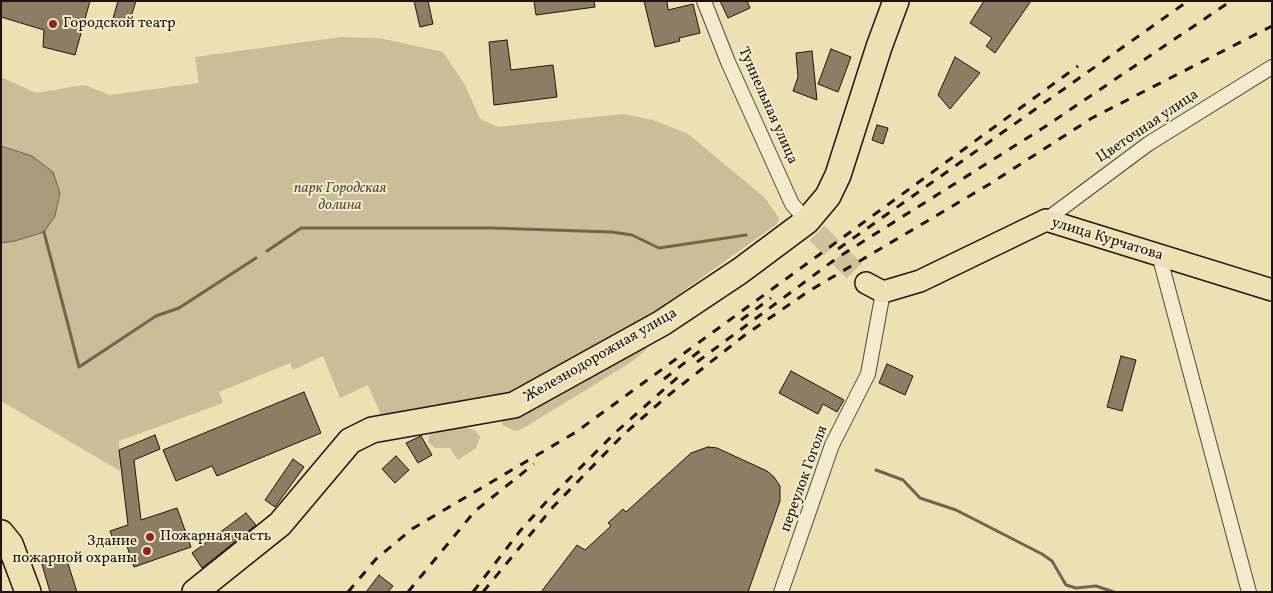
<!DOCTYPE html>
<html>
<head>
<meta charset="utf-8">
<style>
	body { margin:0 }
	#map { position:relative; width:1273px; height:593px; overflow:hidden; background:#ede0b3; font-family:Vollkorn,serif }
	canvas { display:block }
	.frame { position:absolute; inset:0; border:2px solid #201410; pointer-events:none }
</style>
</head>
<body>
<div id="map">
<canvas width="1273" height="593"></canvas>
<div class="frame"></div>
</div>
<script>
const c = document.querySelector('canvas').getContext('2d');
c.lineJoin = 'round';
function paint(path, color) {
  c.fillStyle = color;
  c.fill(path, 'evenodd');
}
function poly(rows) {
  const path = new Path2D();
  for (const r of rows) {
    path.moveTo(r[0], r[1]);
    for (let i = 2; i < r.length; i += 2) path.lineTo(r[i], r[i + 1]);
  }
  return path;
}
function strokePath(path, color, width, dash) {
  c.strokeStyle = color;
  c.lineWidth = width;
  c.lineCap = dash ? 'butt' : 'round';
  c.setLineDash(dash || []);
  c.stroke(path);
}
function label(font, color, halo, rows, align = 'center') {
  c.font = font + ' Vollkorn,serif';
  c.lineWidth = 4;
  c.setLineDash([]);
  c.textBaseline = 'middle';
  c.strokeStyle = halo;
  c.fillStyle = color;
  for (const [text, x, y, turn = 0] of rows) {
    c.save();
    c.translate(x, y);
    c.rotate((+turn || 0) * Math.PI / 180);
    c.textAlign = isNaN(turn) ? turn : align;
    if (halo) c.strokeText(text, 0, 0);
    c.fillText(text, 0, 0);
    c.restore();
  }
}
const green = poly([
	[341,37,379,38,443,52,465,85,480,119,498,127,624,114,653,120,688,134,764,197,779,218,777,224,658,309,569,362,517,391,503,396,381,415,368,385,340,398,323,356,293,370,290,363,219,392,223,403,119,441,120,471,1,401,1,77,36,93,84,85,110,95,199,83,195,57],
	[645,346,647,349,630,363,522,429,515,431,502,425,502,419],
	[463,427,475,430,480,437,476,448,458,460,450,448,435,448,428,442,429,435]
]);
const water = poly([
	[1,146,32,156,53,172,60,193,55,216,44,232,15,241,1,243,1,146]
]);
const stream = poly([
	[44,232,79,367,156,316,179,308,256,258],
	[267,251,301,228,492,228,612,232,632,235,659,248,746,235],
	[876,470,903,480,920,498,956,510,1042,554,1052,561,1066,585,1076,588,1096,586,1114,592]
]);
const building = poly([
	[1,1,90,1,75,55,43,47,44,30,1,17,1,1],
	[118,1,136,1,128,26,112,22,118,1],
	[414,1,428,1,433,24,420,27,414,1],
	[534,1,594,1,595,7,536,15,534,1],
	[644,1,667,1,668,10,693,4,700,33,679,38,680,41,655,47,644,1],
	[720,1,747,1,750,8,728,18,720,1],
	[984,1,1031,1,995,53,986,46,992,38,970,23,984,1],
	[507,40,511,70,553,65,557,97,494,105,489,42,507,40],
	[831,49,851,57,838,92,818,84,831,49],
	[812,51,817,100,793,91,798,77,796,53,812,51],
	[955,57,980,73,950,109,938,95,955,57],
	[877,125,888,128,883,144,872,140,877,125],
	[1121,356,1136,360,1122,411,1107,407,1121,356],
	[887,364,913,376,905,395,879,383,887,364],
	[791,371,844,400,837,412,823,404,818,414,779,393,791,371],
	[304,392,321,433,217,476,212,466,176,481,163,450,304,392],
	[155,435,160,449,134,460,141,520,177,508,191,547,134,567,126,543,116,547,110,531,128,525,119,450,155,435],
	[421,436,432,455,418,463,406,443,421,436],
	[708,447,717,448,767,471,774,477,780,486,780,501,748,592,541,592,577,545,585,550,611,526,608,523,623,509,626,512,691,453,708,447],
	[396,456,409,470,395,483,382,469,396,456],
	[293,459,304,467,275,507,265,500,293,459],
	[246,513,256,525,202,568,192,553,246,513],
	[65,554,77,592,50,592,41,561,65,554],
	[379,575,393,586,388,592,366,592,379,575]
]);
const primaryTunnel = poly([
	[817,233,866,283]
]);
const street = poly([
	[704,1,728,62,792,204,807,221],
	[1046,220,1148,144,1272,67],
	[1159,255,1249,592],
	[781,592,832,445,868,374,883,292]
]);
const primary = poly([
	[866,283,883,292,920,281,1046,220,1272,290]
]);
const highway = poly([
	[1,533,10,544,28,592],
	[195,592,280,524,350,441,372,430,514,405,662,323,740,271,807,221,828,196,838,175,879,47,896,1]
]);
const rail = poly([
	[838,249,1188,1],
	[741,320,771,298],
	[697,362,837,258,1043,128,1231,1],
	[664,379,701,350],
	[348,592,376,559,412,529,576,432,1078,66],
	[408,592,475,511,534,464],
	[473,592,520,531,547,501,617,431,678,377],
	[483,592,553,507,623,435,665,398,745,335,809,291,988,185,1092,118,1272,26]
]);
const markers = [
	[53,24,5,"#8f2418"],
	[150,537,5,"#8f2418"],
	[147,551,5,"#8f2418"]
];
const poiNames = [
	["Городской театр",63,24],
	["Пожарная часть",160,537],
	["Здание",137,542,"right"],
	["пожарной охраны",137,559,"right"]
];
const streetNames = [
	["Туннельная улица",767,106,66],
	["Цветочная улица",1148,127,-34],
	["улица Курчатова",1107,240,17],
	["Железнодорожная улица",601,356,-30],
	["переулок Гоголя",805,479,-70]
];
const parkNames = [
	["парк Городская",340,189],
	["долина",340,206]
];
paint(green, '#cabd97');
paint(water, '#a79b7c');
strokePath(water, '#716551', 1);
strokePath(stream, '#716551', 3);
paint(building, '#8b7e65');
strokePath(building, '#201410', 1);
strokePath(primaryTunnel, '#cec19b', 21, [21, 11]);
strokePath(street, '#534739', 16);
strokePath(primary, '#201410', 24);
strokePath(highway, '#201410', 28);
strokePath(street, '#f3ebce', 14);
strokePath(primary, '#ede0b3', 21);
strokePath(highway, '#ede0b3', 25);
strokePath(rail, '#201410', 3, [9, 9]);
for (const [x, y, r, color] of markers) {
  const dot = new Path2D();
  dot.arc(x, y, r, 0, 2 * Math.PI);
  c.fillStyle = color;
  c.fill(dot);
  strokePath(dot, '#f3ebce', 2);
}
label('15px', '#201410', '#f3ebce', poiNames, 'left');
label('15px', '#201410', '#f3ebce', streetNames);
label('italic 15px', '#5c4f3f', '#f3ebce', parkNames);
</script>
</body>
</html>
